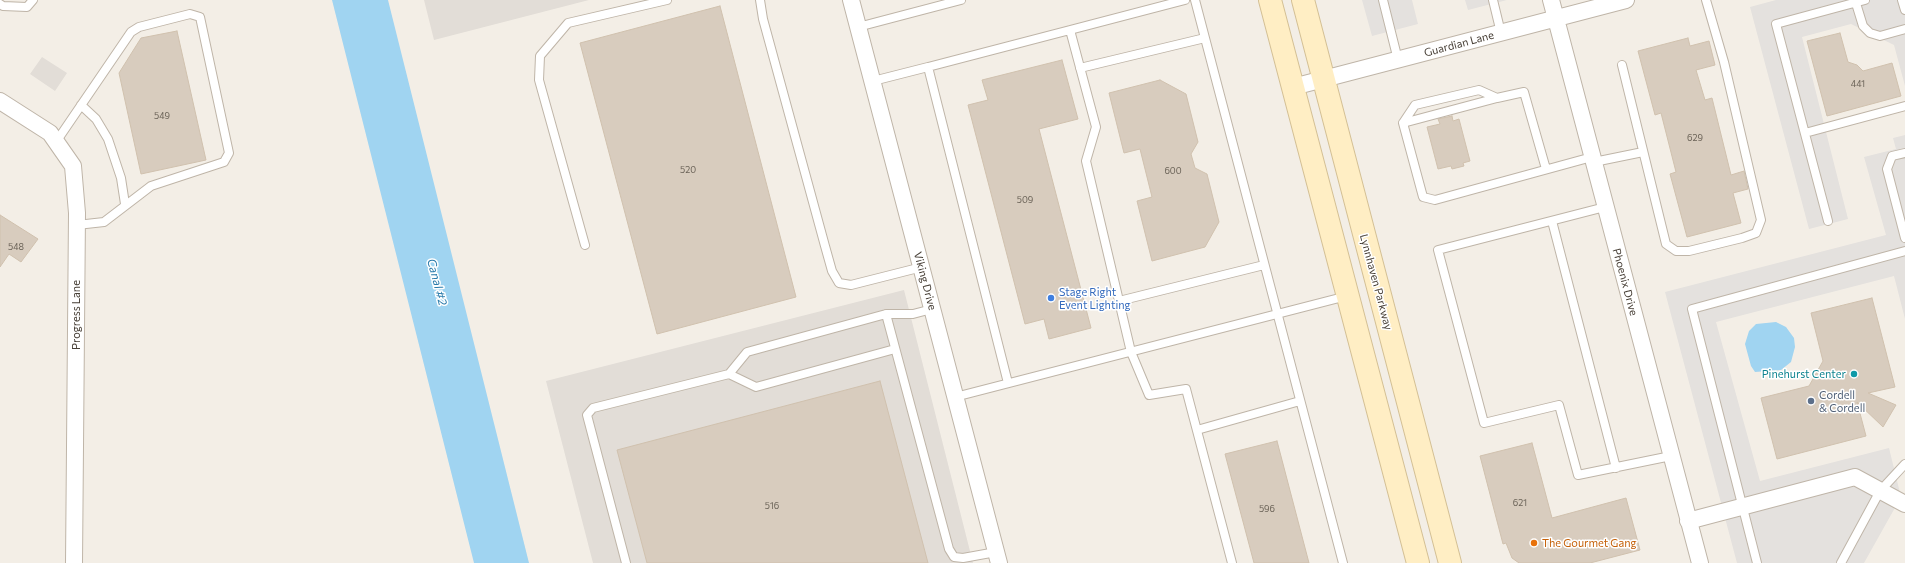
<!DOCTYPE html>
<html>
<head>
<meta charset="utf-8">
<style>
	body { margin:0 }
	canvas { display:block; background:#f3eee6 }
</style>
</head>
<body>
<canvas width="1905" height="563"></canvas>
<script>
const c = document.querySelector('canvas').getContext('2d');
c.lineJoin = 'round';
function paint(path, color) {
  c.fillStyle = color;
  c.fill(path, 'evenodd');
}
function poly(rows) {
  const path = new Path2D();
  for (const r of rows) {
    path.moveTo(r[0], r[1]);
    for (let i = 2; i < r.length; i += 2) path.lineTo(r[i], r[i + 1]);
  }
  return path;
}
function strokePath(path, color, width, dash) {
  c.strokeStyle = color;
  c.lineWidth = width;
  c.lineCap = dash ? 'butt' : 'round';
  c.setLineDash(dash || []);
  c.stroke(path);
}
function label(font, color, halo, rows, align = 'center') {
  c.font = font + ' Commissioner,sans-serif';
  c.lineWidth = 3;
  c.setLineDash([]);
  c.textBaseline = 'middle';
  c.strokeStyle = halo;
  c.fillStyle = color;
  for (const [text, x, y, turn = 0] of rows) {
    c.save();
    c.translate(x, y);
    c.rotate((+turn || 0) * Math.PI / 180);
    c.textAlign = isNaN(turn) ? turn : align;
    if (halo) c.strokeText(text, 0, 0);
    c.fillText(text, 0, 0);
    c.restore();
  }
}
const industrial = poly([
	[424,0,589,0,434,40],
	[42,57,67,73,55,91,30,74],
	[904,290,973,563,593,563,546,381]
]);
const parking = poly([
	[1362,0,1412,0,1418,24,1372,36],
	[1465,0,1507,0,1468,10],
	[1776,0,1905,0,1905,86,1894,45,1851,24,1802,37,1848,219,1809,229,1750,7],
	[1905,135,1905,319,1894,276,1716,322,1760,481,1889,448,1901,497,1864,563,1737,563,1665,292,1886,235,1864,157,1896,149,1893,138]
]);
const water = poly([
	[332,0,388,0,529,563,474,563],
	[1776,322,1786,327,1794,338,1795,347,1791,362,1781,370,1755,372,1751,366,1745,344,1749,331,1756,324]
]);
const building = poly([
	[720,6,796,297,657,334,580,43,720,6],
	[177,31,206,160,141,174,119,73,141,38,177,31],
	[1840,33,1848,62,1857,65,1863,71,1892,63,1901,96,1827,116,1807,41,1840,33],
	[1688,38,1690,46,1709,41,1715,65,1696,70,1705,100,1712,98,1731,175,1744,171,1748,189,1733,193,1741,223,1687,237,1670,174,1676,172,1661,113,1655,115,1638,51,1688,38],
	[1062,60,1078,119,1039,129,1091,328,1049,339,1044,319,1025,324,968,105,988,100,982,80,1062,60],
	[1160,80,1186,94,1198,142,1191,154,1195,168,1207,174,1219,222,1205,247,1152,261,1137,201,1152,197,1140,149,1124,153,1109,93,1160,80],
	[1452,116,1453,121,1459,119,1470,161,1463,163,1464,166,1452,169,1451,166,1438,169,1427,127,1440,124,1438,119,1452,116],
	[0,215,38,239,21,262,9,254,0,267,0,215],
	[1872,298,1895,387,1868,393,1896,405,1883,427,1857,402,1866,436,1777,459,1761,398,1809,386,1823,361,1811,313,1872,298],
	[880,381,928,563,647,563,617,450,880,381],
	[1277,441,1309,563,1254,563,1225,454,1277,441],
	[1532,443,1552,518,1626,498,1640,550,1590,563,1519,563,1512,558,1506,543,1503,544,1480,456,1532,443]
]);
const lane = poly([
	[760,0,763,19,825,246,832,271,839,283,851,285,922,267],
	[1195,0,1343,563],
	[1383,0,1398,60],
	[1493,0,1501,33],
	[1855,0,1863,26,1870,33,1880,36,1905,29],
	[1902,0,1905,10],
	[0,4,3,6,27,7,33,0],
	[858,27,961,0],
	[1070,30,1185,0],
	[1622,65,1666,244,1676,251,1689,251,1742,238,1756,233,1761,220,1724,62,1706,0],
	[928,67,1070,30,1096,127,1086,161,1131,352,1149,395,1186,389,1232,563],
	[1080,68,1205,38],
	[873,81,928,67,1008,383],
	[81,105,96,119,108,139,121,178,125,204],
	[1403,123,1497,98],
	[1805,133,1905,106],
	[56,142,131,32,139,27,190,14,200,17,229,153,224,162,151,186,104,222,77,225],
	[1905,153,1892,156,1887,169,1905,238],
	[1594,162,1643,152],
	[1546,169,1524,92,1497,98,1479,90,1415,105,1403,123,1423,197,1435,200,1592,157],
	[1605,207,1438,250,1484,423,1559,405,1578,475,1671,456],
	[1552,221,1616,468],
	[1828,221,1776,24,1865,0],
	[585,245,539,80,540,56,568,23,667,0],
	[1119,301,1264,265],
	[932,309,913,314,886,314,949,549,954,557,963,558,996,552],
	[886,314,747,352,729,374,756,387,895,349],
	[955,397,1347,296],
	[1197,430,1300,401],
	[626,563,587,415,593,408,729,374],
	[1757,563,1692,309,1905,251],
	[1841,563,1880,491,1905,464]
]);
const street = poly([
	[851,0,999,563],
	[1551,0,1700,563],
	[1293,87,1626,0],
	[0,101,50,133,73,166,77,213,74,563],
	[1688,521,1855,477,1905,504]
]);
const secondary = poly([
	[1270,0,1418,563],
	[1303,0,1450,563]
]);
const markers = [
	[1051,298,4,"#3f7fe0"],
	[1854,374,4,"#0f9aa8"],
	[1811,401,4,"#5c6f8a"],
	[1534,543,4,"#e8710a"]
];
const numberNames = [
	["441",1858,84],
	["549",162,116],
	["629",1695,138],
	["520",688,170],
	["600",1173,171],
	["509",1025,200],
	["548",16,247],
	["621",1520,503],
	["516",772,506],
	["596",1267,509]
];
const streetNames = [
	["Guardian Lane",1459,44,-15],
	["Viking Drive",925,281,75],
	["Lynnhaven Parkway",1376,282,75],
	["Phoenix Drive",1625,282,75],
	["Progress Lane",76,315,-90]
];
const shopNames = [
	["Stage Right",1059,292],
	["Event Lighting",1059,305]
];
const cultureNames = [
	["Pinehurst Center",1846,374]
];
const serviceNames = [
	["Cordell",1819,395],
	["& Cordell",1819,408]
];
const foodNames = [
	["The Gourmet Gang",1542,543]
];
const waterNames = [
	["Canal #2",437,282,75]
];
paint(industrial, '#e2ddd7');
paint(parking, '#e4e1de');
paint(water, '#a0d4f1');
paint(building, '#d8ccbe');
strokePath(building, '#d0c1ae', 1);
strokePath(lane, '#bfb5a8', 10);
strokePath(street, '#bfb5a8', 18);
strokePath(secondary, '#d4c095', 24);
strokePath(lane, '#fff', 8);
strokePath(street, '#fff', 16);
strokePath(secondary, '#ffeec4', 22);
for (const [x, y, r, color] of markers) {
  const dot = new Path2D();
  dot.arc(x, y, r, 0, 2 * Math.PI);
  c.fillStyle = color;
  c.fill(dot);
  strokePath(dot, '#fff', 1.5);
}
label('9px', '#6a6257', null, numberNames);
label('11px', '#463e35', '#fff', streetNames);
label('11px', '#366cbe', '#fff', shopNames, 'left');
label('11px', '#0d838f', '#fff', cultureNames, 'right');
label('11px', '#4e5e75', '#fff', serviceNames, 'left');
label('11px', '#c56008', '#fff', foodNames, 'left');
label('italic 12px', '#2b7bab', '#fff', waterNames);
</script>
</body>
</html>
